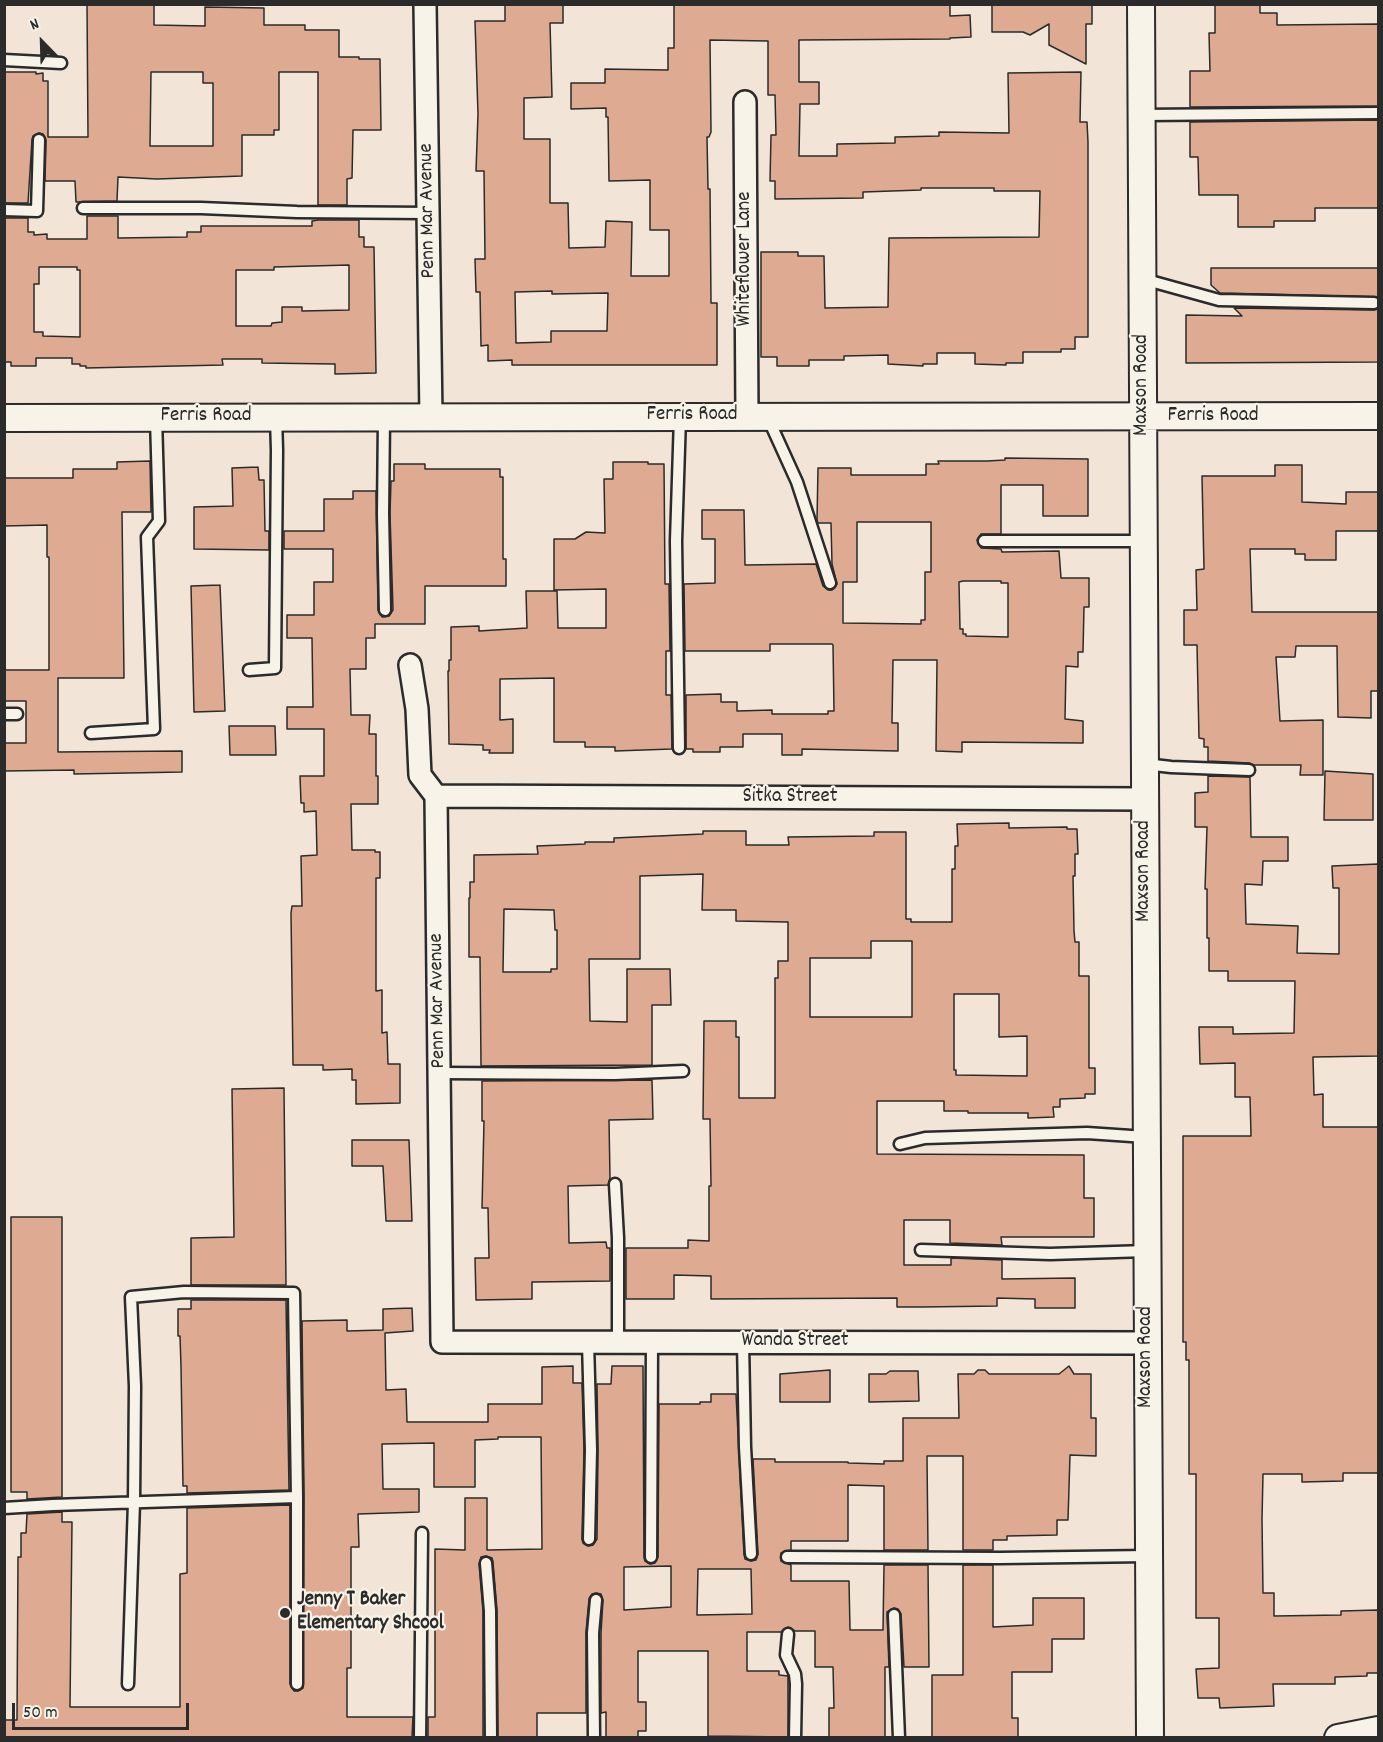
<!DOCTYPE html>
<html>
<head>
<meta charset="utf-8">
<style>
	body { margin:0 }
	#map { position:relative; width:1383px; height:1742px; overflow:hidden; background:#f2e4d7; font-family:Dekko,sans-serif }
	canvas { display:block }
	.frame { position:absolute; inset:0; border:6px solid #2b2b2b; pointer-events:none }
	.north { position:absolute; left:12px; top:12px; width:60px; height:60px; -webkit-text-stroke:4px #f7f3e8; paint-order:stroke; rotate:337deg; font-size:16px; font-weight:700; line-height:24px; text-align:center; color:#2b2b2b }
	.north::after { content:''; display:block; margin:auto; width:21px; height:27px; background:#2b2b2b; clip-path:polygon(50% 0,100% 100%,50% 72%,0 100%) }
	.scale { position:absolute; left:12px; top:1703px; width:177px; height:27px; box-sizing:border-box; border:3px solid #2b2b2b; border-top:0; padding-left:8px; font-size:18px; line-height:21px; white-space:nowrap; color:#2b2b2b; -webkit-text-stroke:4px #f7f3e8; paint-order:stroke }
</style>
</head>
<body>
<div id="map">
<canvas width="1383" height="1742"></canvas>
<div class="frame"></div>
<div class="north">N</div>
<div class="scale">50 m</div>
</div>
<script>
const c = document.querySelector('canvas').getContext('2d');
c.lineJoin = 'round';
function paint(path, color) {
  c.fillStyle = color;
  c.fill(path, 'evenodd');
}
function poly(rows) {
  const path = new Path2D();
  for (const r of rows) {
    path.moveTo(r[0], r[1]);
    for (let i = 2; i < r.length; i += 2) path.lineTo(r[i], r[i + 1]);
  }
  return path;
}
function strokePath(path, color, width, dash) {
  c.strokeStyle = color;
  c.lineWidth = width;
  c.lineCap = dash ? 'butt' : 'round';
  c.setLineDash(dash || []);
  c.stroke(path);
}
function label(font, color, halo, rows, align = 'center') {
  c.font = font + ' Dekko,sans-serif';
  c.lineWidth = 4.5;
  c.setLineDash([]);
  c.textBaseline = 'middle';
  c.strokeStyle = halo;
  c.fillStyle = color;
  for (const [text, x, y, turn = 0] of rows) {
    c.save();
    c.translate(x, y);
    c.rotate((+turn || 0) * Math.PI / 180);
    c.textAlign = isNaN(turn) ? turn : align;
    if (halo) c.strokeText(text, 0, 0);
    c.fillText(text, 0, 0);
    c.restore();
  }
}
const building = poly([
	[87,4,154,4,154,25,205,26,205,7,264,8,264,25,305,25,305,30,339,30,339,57,359,57,359,59,380,59,381,130,353,130,352,178,347,179,347,205,318,205,318,72,279,72,279,130,274,130,274,135,242,135,242,176,157,179,118,177,117,201,76,202,75,181,45,181,46,140,43,134,39,133,33,136,32,140,28,203,4,203,4,72,36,72,36,74,43,73,43,81,48,81,48,137,88,137,87,4],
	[151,72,203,72,203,83,213,83,213,146,150,146,151,72],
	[505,4,563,4,563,23,550,23,552,97,524,98,524,139,550,139,550,203,568,203,569,248,605,247,606,221,632,222,631,276,669,276,669,230,650,230,650,180,609,181,608,117,606,117,606,108,571,109,571,83,605,83,605,69,668,70,668,48,674,48,674,4,950,4,950,16,970,15,971,37,950,38,950,39,799,40,799,82,819,82,819,104,800,104,799,156,837,156,837,144,895,143,895,137,939,136,939,132,1009,133,1008,73,1081,72,1080,122,1087,122,1088,142,1088,337,1075,337,1075,349,1061,349,1061,352,1023,352,1023,363,1006,363,1006,365,975,364,975,353,937,353,937,364,923,364,923,366,888,364,888,355,844,356,844,360,809,360,809,366,777,366,777,357,761,357,761,252,798,252,798,256,824,256,825,308,888,307,889,238,1039,237,1040,191,994,191,994,188,921,188,921,190,863,192,863,198,775,199,775,181,770,181,771,135,776,135,775,95,768,95,768,41,710,40,711,132,709,137,707,137,708,189,710,189,711,303,717,303,717,365,512,365,512,360,488,361,488,345,481,346,480,292,476,292,475,259,485,259,484,171,476,171,478,114,475,21,505,21,505,4],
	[552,291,552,294,608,293,607,331,551,331,551,342,516,343,515,292,552,291],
	[992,4,1092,4,1092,24,1086,24,1086,64,1049,45,1049,24,1030,35,1023,32,992,32,992,4],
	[1215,4,1260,4,1260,13,1277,13,1277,25,1378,24,1378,106,1190,107,1190,71,1210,71,1209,33,1215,33,1215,4],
	[1378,120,1378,208,1315,208,1315,221,1274,221,1274,227,1238,227,1238,195,1199,195,1198,157,1190,157,1190,122,1378,120],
	[87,216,118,216,118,238,187,237,187,232,201,232,201,226,312,226,312,221,318,220,359,220,359,237,364,237,364,247,374,247,376,373,335,374,335,364,262,363,262,359,222,359,223,365,86,368,86,366,80,366,80,364,72,364,72,358,36,358,36,366,11,366,11,362,4,362,4,218,28,218,28,232,34,232,34,235,47,234,47,239,87,239,87,216],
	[349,265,349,310,302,311,302,307,282,307,282,322,272,323,271,326,236,326,236,270,274,270,274,267,349,265],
	[39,267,77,267,77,270,80,270,80,337,43,336,43,332,34,332,34,284,39,284,39,267],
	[1211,268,1378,268,1378,297,1220,293,1211,285,1211,268],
	[1234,308,1374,310,1378,309,1378,362,1186,363,1186,315,1242,316,1234,308],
	[1005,458,1088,459,1088,516,1043,516,1043,485,1001,485,1001,534,981,534,977,540,981,548,1001,549,1002,552,1059,551,1061,578,1089,578,1089,607,1084,607,1083,652,1078,652,1078,667,1066,666,1065,719,1083,721,1083,743,962,742,962,752,936,751,937,660,893,660,892,723,898,723,898,751,802,749,802,755,782,755,782,734,743,734,743,747,720,747,720,752,693,752,693,749,686,749,686,695,721,694,721,702,737,702,737,711,772,710,772,714,828,714,828,711,834,711,833,645,832,644,770,644,770,651,685,651,684,584,715,583,715,539,702,539,702,510,744,510,745,565,816,564,823,586,828,590,832,590,837,584,832,564,831,523,818,523,817,520,818,468,851,468,851,475,926,475,926,464,939,464,938,461,987,461,1005,460,1005,458],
	[857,522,931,522,931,572,925,572,925,620,921,620,921,624,843,623,843,582,857,582,857,522],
	[963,581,1001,581,1001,583,1008,583,1008,637,966,636,966,634,963,634,963,629,960,629,959,582,963,581],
	[150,461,151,512,122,512,124,678,58,678,58,752,182,751,182,772,74,774,74,770,4,771,4,743,26,743,26,701,4,701,4,670,49,670,49,557,47,557,47,525,4,526,4,478,73,478,73,469,117,469,117,462,150,461],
	[613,462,648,462,648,464,664,464,665,584,669,584,670,651,666,651,666,695,671,695,672,749,615,751,615,747,585,747,585,742,554,742,554,678,500,679,500,720,513,719,513,753,489,753,490,750,483,750,483,745,449,744,448,671,449,671,449,660,451,660,451,627,479,626,479,631,527,628,526,591,557,591,558,628,606,628,606,589,554,590,554,539,575,539,586,532,605,533,604,479,613,479,613,462],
	[394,464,425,464,425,469,500,469,500,477,503,477,503,559,506,559,506,586,425,586,425,624,375,624,375,638,366,638,366,669,350,669,351,715,370,715,369,734,376,734,376,776,378,776,378,804,351,804,352,850,375,850,375,852,380,852,380,878,376,878,376,991,382,990,382,1033,387,1032,388,1064,400,1064,400,1103,356,1104,356,1080,352,1080,352,1069,323,1070,323,1065,293,1065,291,913,292,906,302,906,301,856,317,855,316,811,304,812,304,803,301,803,300,776,324,776,324,729,287,729,287,707,313,707,312,638,287,638,287,615,314,615,314,582,333,582,333,549,284,549,284,531,324,531,324,499,353,499,353,491,376,491,378,610,382,617,389,616,393,610,390,514,391,481,394,481,394,464],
	[1275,465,1302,465,1302,502,1346,504,1346,492,1378,492,1378,531,1336,531,1336,560,1305,560,1305,554,1295,554,1295,549,1250,549,1252,612,1378,612,1378,691,1371,691,1371,718,1338,717,1337,646,1296,646,1295,657,1276,657,1280,721,1323,720,1323,775,1300,775,1301,765,1254,765,1249,763,1208,761,1208,747,1204,747,1204,739,1199,738,1197,645,1184,645,1184,610,1197,610,1196,570,1204,569,1202,476,1275,476,1275,465],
	[258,467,259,480,264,480,265,531,269,531,269,550,194,549,194,507,233,506,232,468,258,467],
	[220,585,225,711,194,712,191,586,220,585],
	[229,726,275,726,276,755,230,755,229,726],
	[1325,771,1373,774,1373,820,1324,820,1325,771],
	[1208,776,1250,777,1251,837,1288,837,1288,861,1263,861,1262,885,1245,884,1246,924,1298,926,1297,953,1339,954,1339,888,1333,888,1332,866,1378,864,1378,1056,1313,1057,1314,1095,1323,1094,1323,1127,1378,1127,1378,1473,1343,1473,1343,1481,1302,1482,1302,1474,1263,1474,1262,1519,1263,1593,1274,1593,1274,1616,1341,1615,1341,1611,1378,1610,1378,1673,1367,1673,1367,1676,1335,1677,1335,1684,1273,1684,1274,1706,1220,1708,1219,1698,1198,1698,1196,1669,1219,1668,1219,1618,1196,1618,1196,1474,1189,1474,1189,1360,1186,1360,1186,1342,1183,1342,1183,1136,1251,1136,1250,1097,1235,1097,1235,1063,1200,1064,1199,1027,1233,1027,1233,1034,1294,1033,1295,981,1228,981,1228,971,1209,971,1209,938,1207,938,1207,889,1205,889,1207,827,1195,827,1195,793,1208,792,1208,776],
	[1009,823,1009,828,1067,827,1067,829,1077,829,1078,854,1075,854,1075,876,1073,876,1074,931,1075,942,1079,942,1079,976,1089,976,1089,1068,1095,1068,1095,1094,1085,1094,1085,1098,1060,1099,1060,1107,1053,1107,1054,1117,1028,1118,1028,1113,968,1113,968,1111,944,1111,944,1101,877,1101,877,1154,1084,1155,1084,1198,1094,1198,1094,1237,1001,1237,1002,1245,950,1243,950,1220,904,1220,904,1265,951,1265,951,1258,1002,1260,1002,1279,1075,1278,1075,1308,1035,1308,1035,1299,997,1298,997,1306,922,1307,897,1307,897,1298,711,1299,711,1276,674,1275,674,1299,626,1299,626,1248,688,1248,688,1240,709,1241,709,1186,711,1186,710,1119,703,1119,704,1021,736,1021,736,1037,739,1037,739,1098,775,1098,775,978,778,978,778,961,788,961,788,922,736,921,736,910,702,910,703,874,640,876,640,959,589,959,590,1021,627,1022,627,969,670,969,671,1005,652,1005,652,1065,481,1066,480,957,469,957,469,898,470,898,470,882,474,882,474,855,538,854,537,846,585,844,585,842,614,842,614,838,703,834,703,831,746,831,746,845,789,845,788,837,874,836,874,832,906,832,906,919,911,919,911,922,952,922,952,869,955,869,955,846,958,846,957,824,1009,823],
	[504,909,554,910,555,930,557,930,557,969,551,969,551,972,503,972,504,909],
	[871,941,912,941,912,1017,810,1017,810,958,871,958,871,941],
	[954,994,999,994,999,1037,1027,1036,1027,1076,956,1075,956,1070,954,1070,954,994],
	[652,1080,653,1119,609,1120,610,1178,608,1185,568,1186,569,1243,606,1242,607,1248,610,1248,610,1281,532,1282,532,1299,476,1300,475,1258,489,1258,488,1208,482,1208,484,1121,482,1121,482,1081,652,1080],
	[284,1088,286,1285,191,1285,191,1238,234,1237,232,1089,284,1088],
	[352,1140,409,1140,412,1221,386,1221,383,1166,352,1166,352,1140],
	[11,1217,62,1217,62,1497,27,1499,27,1492,11,1492,11,1217],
	[191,1300,286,1300,289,1490,187,1493,187,1486,183,1486,181,1367,180,1336,178,1336,178,1309,191,1309,191,1300],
	[412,1308,413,1331,385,1333,386,1390,406,1389,407,1422,488,1422,488,1404,542,1404,542,1367,573,1366,573,1383,582,1383,584,1450,582,1539,583,1543,588,1546,593,1545,597,1539,598,1450,597,1384,611,1384,612,1366,643,1366,644,1557,645,1561,650,1564,655,1563,658,1557,659,1404,700,1404,700,1402,711,1402,711,1394,736,1394,744,1554,745,1559,751,1561,756,1560,758,1554,753,1459,775,1459,775,1462,848,1462,848,1463,884,1464,884,1461,903,1461,903,1418,959,1418,958,1374,974,1374,978,1370,985,1370,989,1374,1059,1374,1069,1366,1074,1374,1091,1374,1091,1418,1096,1418,1096,1456,1070,1455,1068,1520,1057,1520,1057,1535,1007,1536,1007,1540,993,1540,993,1550,963,1550,963,1456,927,1456,928,1550,884,1550,884,1486,848,1485,848,1541,791,1541,791,1550,781,1553,781,1561,791,1565,791,1581,849,1581,850,1630,883,1630,884,1565,928,1565,929,1667,904,1667,901,1614,898,1609,894,1608,887,1612,889,1667,885,1667,885,1737,829,1737,829,1708,834,1708,833,1667,815,1667,815,1631,795,1631,788,1627,781,1632,747,1632,747,1671,779,1671,779,1675,788,1676,788,1737,708,1736,708,1651,638,1651,638,1702,646,1702,646,1731,638,1731,638,1737,606,1737,606,1712,601,1713,601,1633,603,1600,601,1594,596,1593,592,1594,589,1599,586,1632,586,1713,537,1713,537,1737,498,1737,497,1610,493,1562,492,1558,486,1556,481,1557,479,1564,483,1611,483,1737,428,1737,428,1717,435,1717,435,1549,465,1550,465,1498,487,1498,487,1550,542,1549,541,1437,498,1437,498,1439,475,1440,475,1487,434,1487,434,1443,382,1444,383,1489,419,1489,419,1512,358,1514,359,1547,351,1547,351,1668,347,1668,347,1717,413,1717,412,1737,4,1737,4,1720,17,1720,18,1557,21,1557,21,1533,26,1533,27,1514,62,1512,62,1522,72,1522,70,1707,180,1707,180,1574,187,1573,187,1508,290,1505,290,1684,294,1691,298,1691,303,1688,304,1497,302,1321,347,1320,347,1331,383,1330,383,1309,412,1308],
	[671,1566,671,1607,624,1610,624,1567,671,1566],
	[698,1569,751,1569,752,1614,697,1615,698,1569],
	[830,1370,830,1402,780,1402,780,1374,830,1370],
	[890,1371,918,1371,919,1401,869,1402,869,1374,886,1374,890,1371],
	[963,1565,993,1565,993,1627,1033,1625,1033,1598,1084,1598,1084,1639,1052,1639,1052,1672,1012,1672,1012,1718,1018,1718,1018,1737,932,1737,932,1675,963,1675,963,1565]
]);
const service = poly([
	[4,60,61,63],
	[1142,115,1378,113],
	[83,208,201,208,297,212,429,213],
	[4,210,37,211,39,140],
	[1143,279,1219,300,1374,303],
	[767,416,797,482,830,583],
	[384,417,383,514,385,610],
	[984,541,1143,541],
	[249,670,275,668,277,450,276,418],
	[4,714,17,714],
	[91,733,154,729,147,537,159,521,156,418],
	[679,748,676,541,680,417],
	[1145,764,1171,767,1249,770],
	[440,1073,615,1074,683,1071],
	[900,1144,925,1138,1087,1133,1146,1137],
	[615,1184,618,1238,618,1342],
	[921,1250,1050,1254,1147,1251],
	[588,1342,591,1450,589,1539],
	[743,1342,745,1447,751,1554],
	[4,1508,53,1505,297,1497,297,1684],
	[651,1557,652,1342],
	[787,1557,1000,1558,1148,1556],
	[486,1563,490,1611,491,1738],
	[894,1615,899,1738],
	[788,1634,786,1655,795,1674,796,1684,795,1738],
	[128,1684,134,1502,135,1386,131,1297,184,1292,294,1293,297,1497],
	[420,1738,422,1533],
	[594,1738,593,1633,596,1600]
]);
const minor = poly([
	[425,4,431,417],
	[745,102,747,416],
	[410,665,417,709,420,775,436,796,442,1342,1147,1343],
	[436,796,1145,799]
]);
const tertiary = poly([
	[1141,4,1150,1738],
	[4,418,1378,416],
	[1338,1738,1378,1730]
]);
const markers = [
	[285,1613,6,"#2b2b2b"]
];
const streetNames = [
	["Penn Mar Avenue",429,211,-91],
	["Whiteflower Lane",746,259,-90],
	["Maxson Road",1143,385,-90],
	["Ferris Road",692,416],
	["Ferris Road",206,417],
	["Ferris Road",1213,417],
	["Sitka Street",790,798],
	["Maxson Road",1145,871,-90],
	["Penn Mar Avenue",439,1001,-91],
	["Wanda Street",795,1342],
	["Maxson Road",1147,1357,-90]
];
const poiNames = [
	["Jenny T Baker",297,1601],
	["Elementary Shcool",297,1625]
];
paint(building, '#deaa92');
strokePath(building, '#2b2b2b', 1.5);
strokePath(service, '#2b2b2b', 15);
strokePath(minor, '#2b2b2b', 26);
strokePath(tertiary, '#2b2b2b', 30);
strokePath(service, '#f7f3e8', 10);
strokePath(minor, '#f7f3e8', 21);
strokePath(tertiary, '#f7f3e8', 26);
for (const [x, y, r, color] of markers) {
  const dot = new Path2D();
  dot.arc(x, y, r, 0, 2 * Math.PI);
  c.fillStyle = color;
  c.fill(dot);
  strokePath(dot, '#f7f3e8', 2);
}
label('21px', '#2b2b2b', '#f7f3e8', streetNames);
label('bold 21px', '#2b2b2b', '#f7f3e8', poiNames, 'left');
</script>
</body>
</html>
